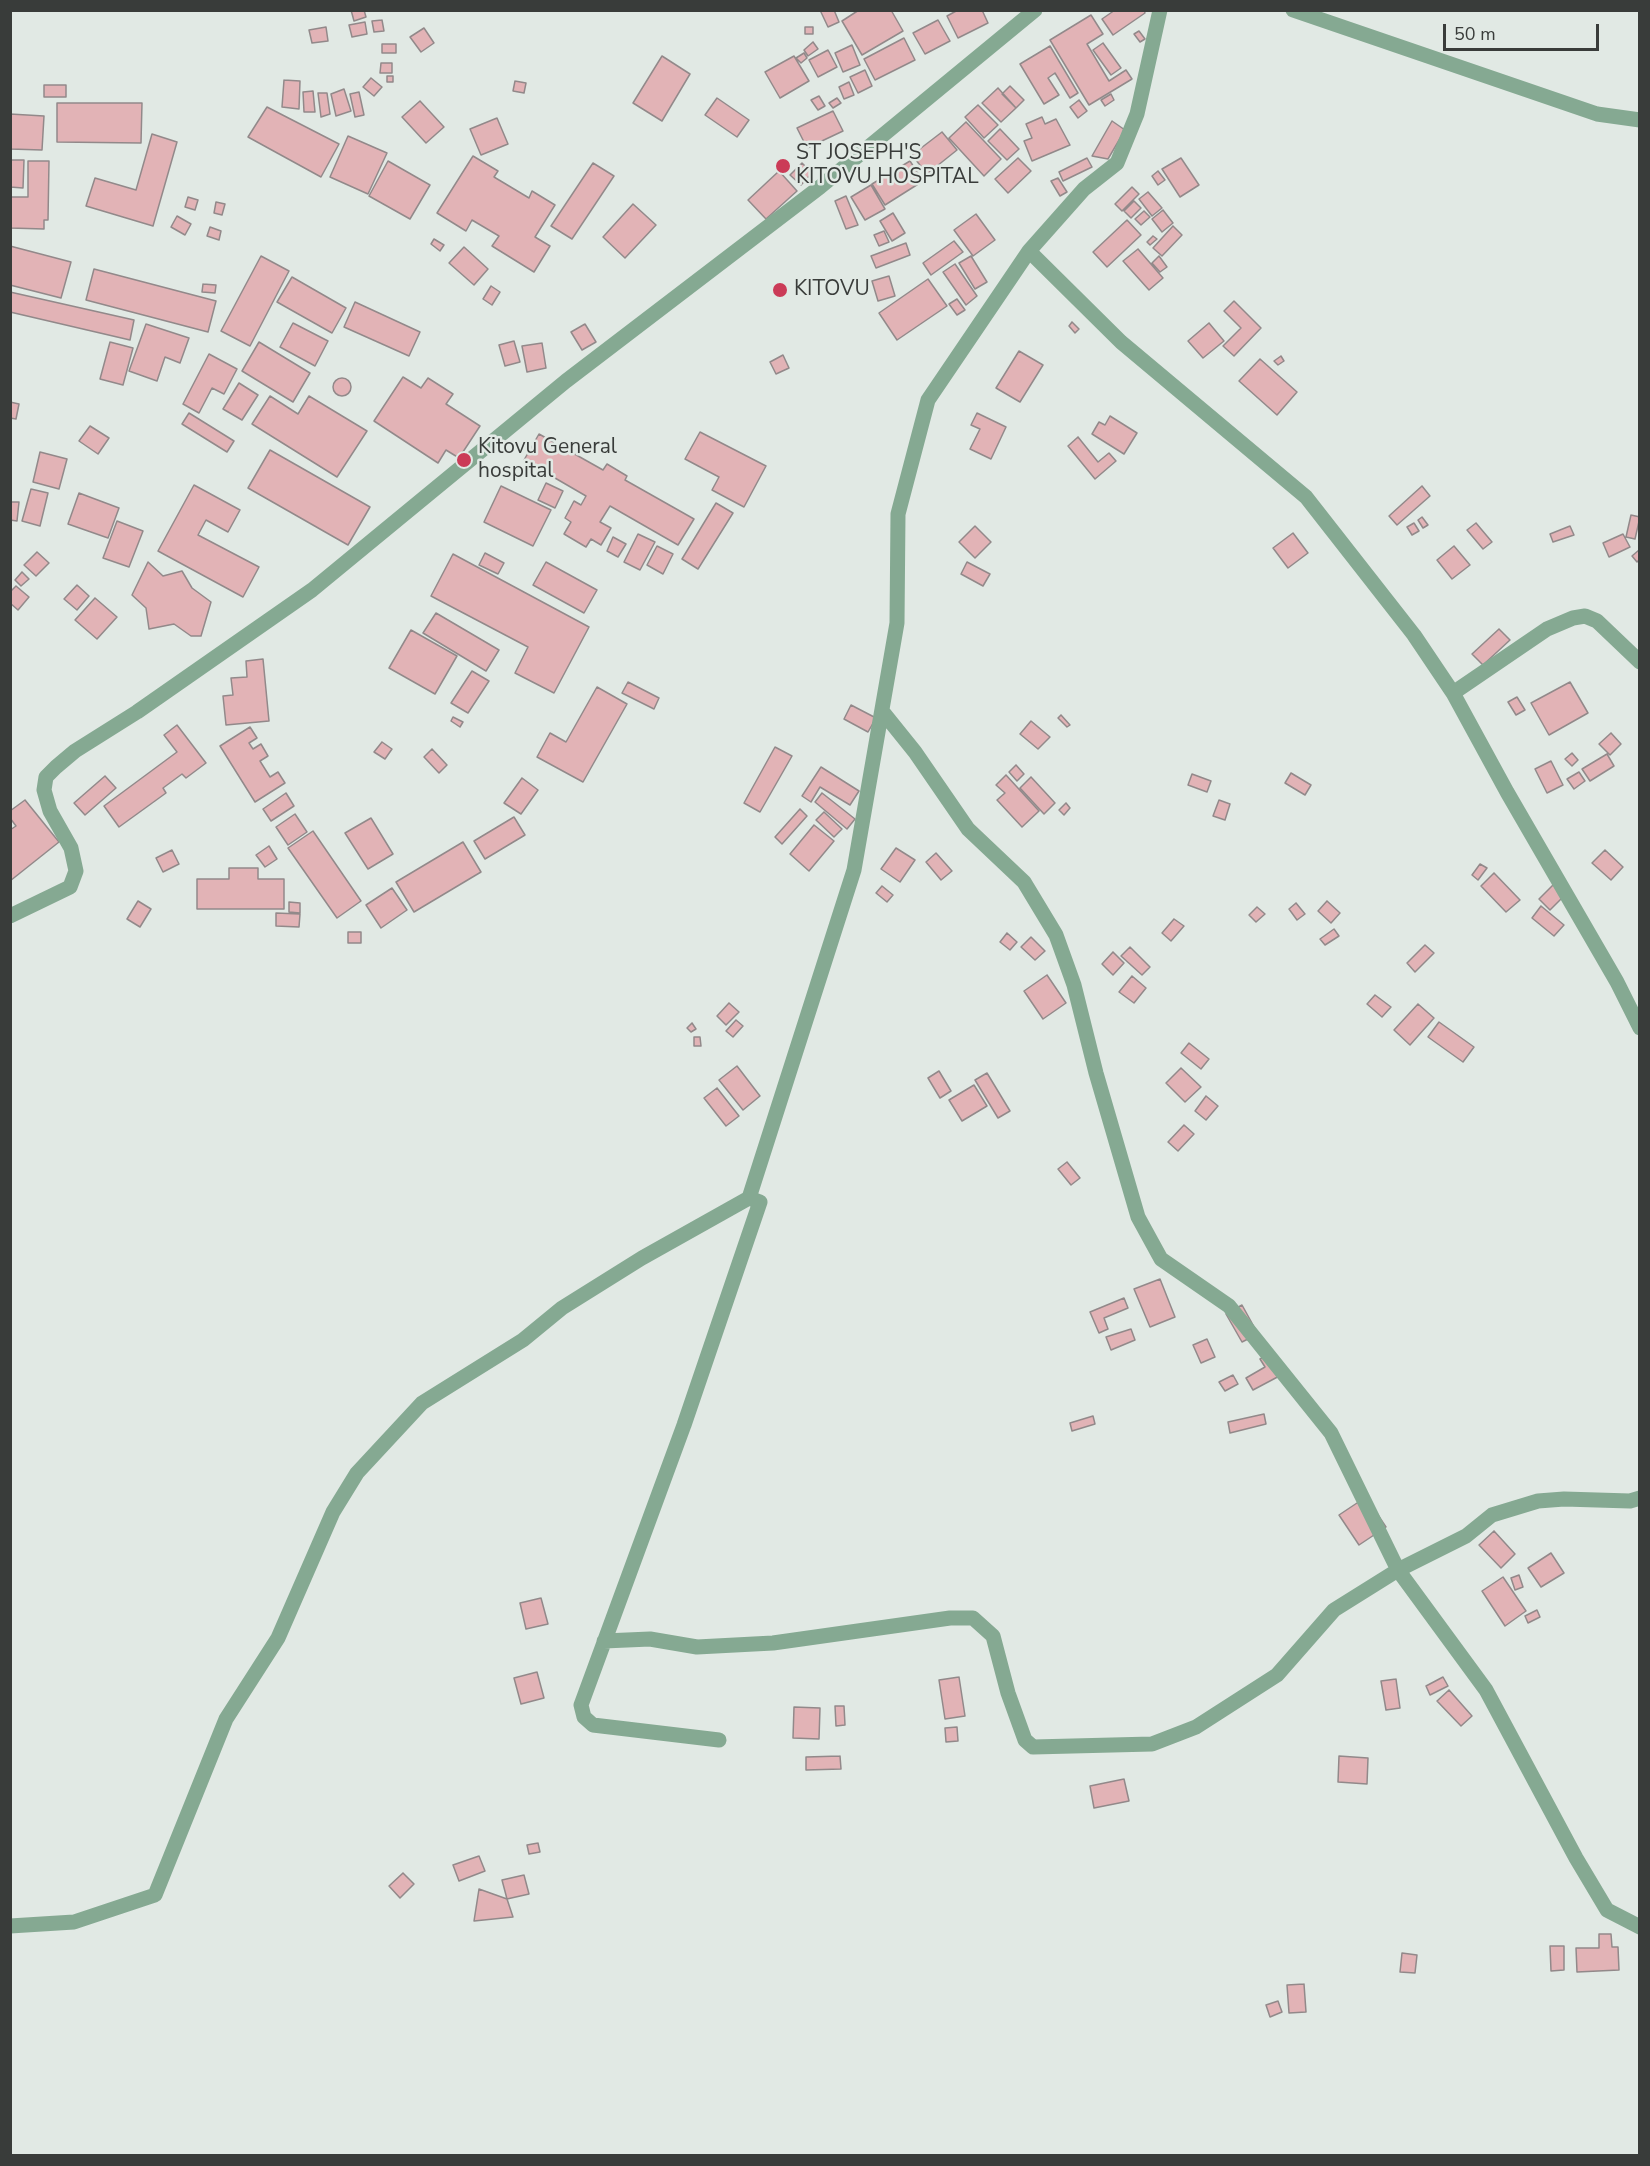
<!DOCTYPE html>
<html>
<head>
<meta charset="utf-8">
<style>
	body { margin:0 }
	#map { position:relative; width:1650px; height:2166px; overflow:hidden; background:#e1e9e4; font-family:"Nunito Sans",sans-serif }
	canvas { display:block }
	.frame { position:absolute; inset:0; border:12px solid #393c3a; pointer-events:none }
	.scale { position:absolute; left:1443px; top:24px; width:156px; height:27px; box-sizing:border-box; border:3px solid #393c3a; border-top:0; padding-left:8px; font-size:18px; line-height:21px; white-space:nowrap; color:#393c3a; -webkit-text-stroke:4px #e1e9e4; paint-order:stroke }
</style>
</head>
<body>
<div id="map">
<canvas width="1650" height="2166"></canvas>
<div class="frame"></div>
<div class="scale">50 m</div>
</div>
<script>
const c = document.querySelector('canvas').getContext('2d');
c.lineJoin = 'round';
function paint(path, color) {
  c.fillStyle = color;
  c.fill(path, 'evenodd');
}
function poly(rows) {
  const path = new Path2D();
  for (const r of rows) {
    if (r.length === 3) {
      path.moveTo(r[0] + r[2], r[1]);
      path.arc(r[0], r[1], r[2], 0, 2 * Math.PI);
      continue;
    }
    path.moveTo(r[0], r[1]);
    for (let i = 2; i < r.length; i += 2) path.lineTo(r[i], r[i + 1]);
  }
  return path;
}
function strokePath(path, color, width, dash) {
  c.strokeStyle = color;
  c.lineWidth = width;
  c.lineCap = dash ? 'butt' : 'round';
  c.setLineDash(dash || []);
  c.stroke(path);
}
function label(font, color, halo, rows, align = 'center') {
  c.font = font + ' "Nunito Sans",sans-serif';
  c.lineWidth = 5;
  c.setLineDash([]);
  c.textBaseline = 'middle';
  c.strokeStyle = halo;
  c.fillStyle = color;
  for (const [text, x, y, turn = 0] of rows) {
    c.save();
    c.translate(x, y);
    c.rotate((+turn || 0) * Math.PI / 180);
    c.textAlign = isNaN(turn) ? turn : align;
    if (halo) c.strokeText(text, 0, 0);
    c.fillText(text, 0, 0);
    c.restore();
  }
}
const building = poly([
	[351,10,364,10,366,17,354,21,351,10],
	[820,10,834,10,839,22,828,27,820,10],
	[859,10,891,10,903,31,862,55,842,21,859,10],
	[958,10,982,10,988,23,958,38,947,16,958,10],
	[1115,10,1144,10,1145,13,1113,35,1102,19,1115,10],
	[1091,15,1103,34,1087,44,1109,81,1126,70,1132,79,1089,105,1050,40,1091,15],
	[382,20,384,31,374,32,372,21,382,20],
	[938,20,950,41,925,54,913,33,938,20],
	[365,22,367,34,352,37,349,25,365,22],
	[326,27,328,41,312,43,309,30,326,27],
	[805,27,813,27,813,34,805,34,805,27],
	[424,28,434,43,421,52,410,37,424,28],
	[1139,31,1145,39,1140,42,1134,34,1139,31],
	[904,38,915,60,875,80,864,59,904,38],
	[813,42,818,49,808,56,804,50,813,42],
	[1103,43,1121,68,1111,75,1093,50,1103,43],
	[382,44,396,44,396,53,382,53,382,44],
	[852,45,860,65,843,72,835,53,852,45],
	[1050,46,1078,93,1070,98,1055,73,1048,78,1059,95,1044,104,1020,64,1050,46],
	[828,50,837,67,818,77,809,60,828,50],
	[804,53,807,58,801,63,796,58,804,53],
	[662,56,690,74,662,121,633,103,662,56],
	[794,56,809,81,780,98,765,72,794,56],
	[381,63,392,63,392,73,380,73,381,63],
	[865,70,872,86,858,93,850,77,865,70],
	[387,76,393,76,393,82,387,82,387,76],
	[371,78,382,87,374,96,363,87,371,78],
	[284,80,300,81,299,109,282,107,284,80],
	[515,81,526,83,524,93,513,91,515,81],
	[849,82,854,95,844,99,839,87,849,82],
	[44,85,66,85,66,97,44,97,44,85],
	[1010,86,1024,100,1016,108,1002,94,1010,86],
	[998,88,1016,108,1001,122,982,103,998,88],
	[344,89,351,111,336,116,331,94,344,89],
	[313,91,315,112,304,112,303,92,313,91],
	[359,92,364,115,355,117,350,94,359,92],
	[318,93,327,93,330,114,321,117,318,93],
	[1111,94,1114,100,1105,106,1101,100,1111,94],
	[819,96,825,106,818,110,811,100,819,96],
	[717,98,749,120,737,137,705,115,717,98],
	[837,98,841,103,833,108,829,103,837,98],
	[1079,100,1087,111,1078,118,1070,107,1079,100],
	[420,101,444,127,426,143,402,117,420,101],
	[57,103,142,103,141,143,57,142,57,103],
	[978,105,998,125,984,138,965,117,978,105],
	[267,107,339,144,321,177,248,137,267,107],
	[833,111,843,131,807,148,797,128,833,111],
	[10,114,44,116,42,150,10,149,10,114],
	[1042,117,1045,124,1056,119,1070,145,1032,161,1024,141,1032,138,1026,124,1042,117],
	[497,118,508,144,481,155,470,129,497,118],
	[1112,121,1125,130,1108,159,1092,156,1112,121],
	[966,122,1001,159,984,176,949,138,966,122],
	[1000,129,1019,149,1007,160,988,141,1000,129],
	[942,132,957,150,927,174,912,155,942,132],
	[152,134,177,142,153,226,86,206,95,178,136,190,152,134],
	[348,136,387,153,368,194,330,177,348,136],
	[473,156,498,171,494,177,529,198,532,191,555,205,535,237,550,246,534,272,492,246,499,236,472,220,466,231,437,213,473,156],
	[1018,158,1031,171,1008,193,995,179,1018,158],
	[1087,158,1092,167,1063,181,1059,172,1087,158],
	[1181,158,1199,185,1180,197,1162,169,1181,158],
	[10,160,24,160,23,188,10,187,10,160],
	[28,161,49,161,48,220,44,220,44,229,10,228,10,197,28,197,28,161],
	[388,161,430,185,410,219,369,196,388,161],
	[910,161,923,181,885,205,872,184,910,161],
	[593,163,614,176,572,239,551,226,593,163],
	[802,163,812,173,801,185,790,175,802,163],
	[779,171,797,191,766,219,748,200,779,171],
	[1158,171,1165,180,1158,185,1152,176,1158,171],
	[1058,178,1067,192,1060,196,1051,181,1058,178],
	[871,185,885,209,865,220,851,197,871,185],
	[1132,187,1139,194,1122,211,1115,204,1132,187],
	[1148,192,1162,208,1152,216,1139,199,1148,192],
	[846,196,858,225,846,229,835,201,846,196],
	[188,197,198,200,195,210,185,207,188,197],
	[1134,201,1141,208,1131,218,1124,211,1134,201],
	[216,202,225,204,222,215,214,213,216,202],
	[633,204,656,225,625,258,603,237,633,204],
	[1163,210,1173,223,1162,232,1152,219,1163,210],
	[1144,211,1150,217,1141,225,1135,219,1144,211],
	[893,213,905,233,892,241,880,221,893,213],
	[976,214,995,240,973,256,954,230,976,214],
	[177,216,191,224,185,235,171,227,177,216],
	[1127,220,1141,235,1107,267,1093,252,1127,220],
	[1173,226,1182,235,1162,256,1153,248,1173,226],
	[210,227,221,231,219,240,207,236,210,227],
	[884,231,889,242,879,246,874,235,884,231],
	[1153,236,1157,239,1150,245,1147,242,1153,236],
	[434,239,444,245,440,251,431,244,434,239],
	[954,241,963,252,931,275,923,263,954,241],
	[906,243,910,255,876,268,871,256,906,243],
	[10,246,71,262,61,298,10,285,10,246],
	[464,247,488,269,474,285,449,263,464,247],
	[1138,249,1163,278,1149,290,1123,261,1138,249],
	[261,256,289,271,250,346,221,331,261,256],
	[971,256,987,282,975,289,959,263,971,256],
	[1159,256,1167,267,1160,272,1152,263,1159,256],
	[955,264,977,296,966,305,943,272,955,264],
	[94,269,216,301,208,332,86,300,94,269],
	[889,276,895,296,878,301,872,281,889,276],
	[292,277,346,308,332,333,277,302,292,277],
	[928,279,947,306,897,340,879,313,928,279],
	[203,284,216,285,215,293,202,292,203,284],
	[491,286,500,292,492,305,483,299,491,286],
	[10,292,134,320,130,340,10,312,10,292],
	[957,299,965,310,957,315,949,304,957,299],
	[1234,301,1261,328,1234,356,1223,346,1241,328,1224,311,1234,301],
	[355,302,420,332,409,356,344,327,355,302],
	[1072,322,1079,329,1075,333,1069,326,1072,322],
	[293,323,328,341,315,366,280,347,293,323],
	[1209,323,1224,341,1203,358,1188,341,1209,323],
	[146,324,189,338,180,363,165,357,157,381,129,371,146,324],
	[585,324,596,342,582,350,571,332,585,324],
	[514,341,520,362,505,366,499,345,514,341],
	[110,342,133,348,123,385,100,379,110,342],
	[259,342,310,373,293,402,242,371,259,342],
	[542,343,546,368,527,372,522,346,542,343],
	[1019,351,1043,365,1020,402,996,388,1019,351],
	[209,354,237,369,224,394,212,388,199,413,183,404,209,354],
	[783,355,789,368,776,374,770,362,783,355],
	[1281,356,1284,361,1278,365,1274,361,1281,356],
	[1260,359,1297,392,1277,415,1239,381,1260,359],
	[403,377,421,388,428,378,453,394,446,404,480,426,459,458,446,450,438,463,374,421,403,377],
	[342,387,9],
	[239,383,258,395,242,420,223,409,239,383],
	[270,396,298,414,309,396,367,431,337,477,252,424,270,396],
	[10,402,19,404,16,419,10,418,10,402],
	[189,413,234,441,227,452,182,424,189,413],
	[977,413,1006,427,991,459,970,449,980,429,971,425,977,413],
	[1110,416,1137,433,1124,454,1092,434,1099,422,1105,425,1110,416],
	[90,426,109,438,98,454,79,441,90,426],
	[700,432,766,466,744,507,712,490,719,477,685,459,700,432],
	[539,434,603,470,607,464,627,476,625,480,694,519,678,545,610,506,600,522,611,528,601,545,591,539,586,547,564,534,571,522,565,518,574,501,581,505,586,496,524,460,539,434],
	[1078,437,1098,462,1109,453,1116,461,1095,479,1068,446,1078,437],
	[270,450,370,507,348,545,248,488,270,450],
	[40,452,67,459,59,489,33,482,40,452],
	[546,483,563,491,555,508,538,500,546,483],
	[194,485,240,510,228,532,206,520,198,535,259,567,243,597,158,551,194,485],
	[501,486,551,510,533,546,484,522,501,486],
	[1422,486,1430,496,1397,525,1389,516,1422,486],
	[31,489,48,493,40,526,22,521,31,489],
	[79,493,119,508,108,538,68,524,79,493],
	[10,502,19,502,17,521,10,520,10,502],
	[716,503,733,513,698,569,682,559,716,503],
	[1631,515,1640,517,1635,539,1626,537,1631,515],
	[1422,517,1428,525,1423,528,1418,520,1422,517],
	[117,521,143,531,129,567,103,558,117,521],
	[1414,523,1419,531,1412,535,1407,527,1414,523],
	[1476,523,1492,542,1483,549,1467,530,1476,523],
	[975,526,991,542,975,558,959,542,975,526],
	[1570,526,1574,535,1553,542,1550,534,1570,526],
	[1293,533,1308,553,1288,568,1273,548,1293,533],
	[638,534,655,542,640,570,624,562,638,534],
	[1623,534,1630,547,1609,557,1603,543,1623,534],
	[613,537,626,544,618,557,607,551,613,537],
	[657,546,673,554,663,574,647,565,657,546],
	[1454,546,1470,565,1452,579,1437,560,1454,546],
	[1639,550,1640,559,1637,562,1632,556,1639,550],
	[37,552,49,563,36,576,24,565,37,552],
	[485,553,504,563,498,574,479,565,485,553],
	[453,554,589,627,554,693,515,673,528,647,431,596,453,554],
	[148,562,163,576,182,571,192,588,211,602,201,636,191,636,174,624,149,629,146,608,132,595,148,562],
	[546,562,597,590,584,613,533,585,546,562],
	[967,562,990,574,983,586,961,574,967,562],
	[22,572,29,579,21,586,15,580,22,572],
	[77,585,89,596,77,610,64,599,77,585],
	[16,586,29,597,18,610,10,603,10,592,16,586],
	[95,598,117,617,97,639,75,620,95,598],
	[436,613,499,650,486,671,423,633,436,613],
	[1499,629,1510,640,1483,665,1472,654,1499,629],
	[411,630,457,656,435,694,389,668,411,630],
	[263,659,269,721,226,725,223,696,233,695,231,678,247,677,246,661,263,659],
	[472,671,489,681,468,713,451,703,472,671],
	[628,682,659,698,654,709,622,693,628,682],
	[1570,682,1588,713,1549,735,1531,703,1570,682],
	[597,687,627,704,583,782,537,757,550,733,566,742,597,687],
	[1517,697,1525,710,1516,715,1508,702,1517,697],
	[851,705,876,718,868,732,844,719,851,705],
	[1061,715,1070,725,1067,727,1058,718,1061,715],
	[453,717,463,722,460,727,451,721,453,717],
	[1031,721,1050,737,1038,749,1020,734,1031,721],
	[177,725,206,763,186,778,182,774,163,788,166,793,119,827,104,806,177,752,164,735,177,725],
	[250,727,257,738,249,743,253,749,261,744,268,756,260,761,270,777,278,772,285,783,255,802,220,746,250,727],
	[1611,733,1621,744,1610,755,1599,744,1611,733],
	[382,742,392,749,385,759,374,752,382,742],
	[775,747,792,756,760,812,744,803,775,747],
	[432,749,447,765,439,773,424,757,432,749],
	[1572,753,1578,760,1572,766,1565,759,1572,753],
	[1607,754,1614,766,1590,781,1582,769,1607,754],
	[1551,761,1563,785,1547,793,1535,769,1551,761],
	[1016,765,1024,774,1017,781,1009,772,1016,765],
	[821,767,859,791,850,805,820,787,811,802,802,796,821,767],
	[1579,772,1585,781,1574,789,1567,779,1579,772],
	[1291,773,1311,785,1305,795,1285,783,1291,773],
	[1192,774,1211,781,1207,792,1188,785,1192,774],
	[1006,775,1039,811,1022,827,997,800,1005,793,996,785,1006,775],
	[105,776,116,788,85,815,74,803,105,776],
	[1031,777,1055,803,1044,814,1020,788,1031,777],
	[522,778,538,790,521,814,504,803,522,778],
	[286,793,294,806,271,821,263,809,286,793],
	[822,793,855,819,847,829,815,802,822,793],
	[25,800,59,842,10,881,10,830,16,826,10,818,10,811,25,800],
	[1219,800,1230,804,1225,820,1213,816,1219,800],
	[1066,803,1070,808,1064,815,1059,810,1066,803],
	[800,809,807,816,782,844,775,837,800,809],
	[824,812,842,829,834,837,816,820,824,812],
	[295,814,307,832,288,845,276,827,295,814],
	[514,817,525,835,485,859,474,841,514,817],
	[371,818,393,854,368,869,345,833,371,818],
	[814,825,834,841,809,871,790,854,814,825],
	[313,831,361,901,337,918,288,848,313,831],
	[463,842,481,872,414,912,396,882,463,842],
	[269,846,277,859,265,867,256,855,269,846],
	[896,848,915,860,900,882,881,869,896,848],
	[172,850,179,864,163,872,156,858,172,850],
	[1605,850,1623,867,1611,880,1592,863,1605,850],
	[936,853,952,871,941,880,926,862,936,853],
	[1480,864,1487,868,1478,880,1472,875,1480,864],
	[229,868,258,868,258,879,284,879,284,909,197,909,197,879,229,879,229,868],
	[1494,873,1520,900,1506,912,1481,886,1494,873],
	[1557,881,1568,892,1550,910,1539,899,1557,881],
	[882,886,893,895,887,902,876,893,882,886],
	[392,888,407,910,381,928,366,905,392,888],
	[138,901,151,909,140,927,127,919,138,901],
	[1327,901,1340,913,1331,923,1318,911,1327,901],
	[289,902,300,903,300,913,289,912,289,902],
	[1296,903,1305,914,1297,920,1289,909,1296,903],
	[1541,906,1564,925,1554,936,1532,918,1541,906],
	[1257,907,1265,914,1256,922,1249,915,1257,907],
	[276,913,300,914,299,927,276,926,276,913],
	[1174,919,1184,926,1171,941,1162,933,1174,919],
	[1334,929,1339,936,1325,945,1320,939,1334,929],
	[348,932,361,932,361,943,348,943,348,932],
	[1007,933,1017,942,1010,950,1000,942,1007,933],
	[1031,937,1045,951,1035,960,1021,947,1031,937],
	[1425,945,1434,953,1415,972,1407,963,1425,945],
	[1130,947,1150,967,1142,975,1121,956,1130,947],
	[1113,952,1124,963,1113,975,1102,964,1113,952],
	[1047,975,1066,1003,1043,1019,1024,991,1047,975],
	[1132,976,1146,988,1134,1003,1119,992,1132,976],
	[1375,995,1391,1007,1382,1017,1367,1004,1375,995],
	[729,1003,739,1012,726,1025,717,1016,729,1003],
	[1418,1004,1434,1018,1410,1045,1394,1030,1418,1004],
	[736,1020,743,1026,733,1037,726,1031,736,1020],
	[1439,1022,1474,1047,1463,1062,1428,1037,1439,1022],
	[692,1023,696,1029,691,1032,687,1028,692,1023],
	[694,1037,700,1037,701,1046,694,1046,694,1037],
	[1189,1043,1209,1059,1201,1069,1181,1053,1189,1043],
	[737,1066,760,1096,743,1110,719,1080,737,1066],
	[1181,1068,1201,1087,1185,1102,1166,1083,1181,1068],
	[939,1071,951,1091,940,1098,928,1078,939,1071],
	[987,1073,1010,1111,998,1118,975,1080,987,1073],
	[974,1085,987,1106,962,1121,949,1100,974,1085],
	[717,1088,739,1116,726,1126,704,1098,717,1088],
	[1206,1096,1218,1106,1206,1120,1195,1111,1206,1096],
	[1184,1125,1194,1134,1178,1151,1168,1142,1184,1125],
	[1067,1162,1080,1178,1071,1185,1058,1169,1067,1162],
	[1160,1279,1175,1317,1150,1327,1134,1289,1160,1279],
	[1124,1298,1128,1308,1104,1318,1108,1329,1099,1333,1090,1312,1124,1298],
	[1242,1305,1258,1334,1242,1342,1226,1314,1242,1305],
	[1131,1329,1135,1340,1111,1350,1106,1337,1131,1329],
	[1207,1339,1215,1357,1201,1363,1193,1345,1207,1339],
	[1273,1352,1285,1373,1253,1390,1246,1378,1265,1367,1260,1359,1273,1352],
	[1233,1375,1238,1384,1225,1391,1219,1382,1233,1375],
	[1264,1414,1266,1424,1230,1433,1228,1422,1264,1414],
	[1093,1416,1095,1424,1072,1431,1070,1423,1093,1416],
	[1366,1497,1386,1527,1359,1545,1339,1515,1366,1497],
	[1494,1531,1515,1554,1501,1568,1479,1545,1494,1531],
	[1551,1553,1564,1573,1541,1587,1528,1568,1551,1553],
	[1519,1575,1523,1587,1515,1590,1511,1578,1519,1575],
	[1503,1577,1526,1611,1505,1626,1482,1591,1503,1577],
	[541,1598,548,1624,526,1629,520,1603,541,1598],
	[1537,1610,1540,1617,1528,1623,1525,1616,1537,1610],
	[537,1672,544,1698,521,1704,514,1678,537,1672],
	[959,1677,965,1716,945,1719,939,1680,959,1677],
	[1443,1677,1448,1686,1430,1695,1426,1686,1443,1677],
	[1396,1679,1400,1708,1386,1710,1381,1681,1396,1679],
	[1449,1690,1472,1716,1461,1726,1437,1701,1449,1690],
	[835,1706,844,1706,845,1725,836,1726,835,1706],
	[794,1707,820,1708,819,1739,793,1738,794,1707],
	[957,1727,958,1741,946,1742,945,1728,957,1727],
	[840,1756,841,1769,806,1770,806,1757,840,1756],
	[1339,1756,1368,1758,1367,1784,1338,1782,1339,1756],
	[1124,1779,1129,1801,1094,1808,1090,1786,1124,1779],
	[538,1843,540,1852,529,1854,527,1845,538,1843],
	[479,1856,485,1871,459,1881,453,1865,479,1856],
	[403,1873,414,1884,400,1898,389,1886,403,1873],
	[524,1875,529,1894,507,1899,502,1880,524,1875],
	[479,1889,507,1899,513,1917,474,1921,479,1889],
	[1599,1934,1611,1934,1612,1947,1618,1947,1619,1970,1577,1972,1576,1948,1599,1948,1599,1934],
	[1550,1946,1564,1946,1564,1970,1551,1971,1550,1946],
	[1402,1953,1417,1955,1415,1973,1400,1972,1402,1953],
	[1304,1984,1306,2012,1289,2013,1287,1985,1304,1984],
	[1278,2001,1282,2012,1270,2017,1266,2005,1278,2001]
]);
const minor = poly([
	[1293,10,1597,114,1640,120],
	[1029,251,1121,342,1306,497,1414,635,1453,693,1507,792,1617,982,1640,1028],
	[1453,693,1547,629,1573,618,1585,616,1597,621,1640,662],
	[882,711,915,752,968,829,1024,882,1056,935,1074,985,1096,1073,1138,1217,1161,1259,1229,1306,1331,1433,1398,1570,1486,1690,1576,1858,1607,1910,1640,1927],
	[10,916,70,887,76,871,71,848,50,811,44,790,46,777,56,767,75,751,137,712,312,590,566,381,820,187,1035,10],
	[604,1641,650,1639,697,1647,773,1643,950,1618,973,1618,993,1636,1008,1693,1025,1740,1033,1747,1152,1744,1196,1727,1277,1675,1334,1610,1398,1570,1466,1536,1492,1515,1538,1501,1564,1499,1630,1501,1640,1498],
	[719,1740,593,1725,584,1717,581,1705,684,1425,760,1202,749,1198,854,870,897,623,898,514,928,400,1029,251,1084,189,1117,163,1137,114,1160,10],
	[10,1926,74,1922,155,1895,226,1719,278,1638,333,1512,357,1473,422,1403,523,1340,562,1308,642,1258,749,1198]
]);
const markers = [
	[783,166,8,"#cb3b57"],
	[780,290,8,"#cb3b57"],
	[464,460,8,"#cb3b57"]
];
const poiNames = [
	["ST JOSEPH'S",796,154],
	["KITOVU HOSPITAL",796,178],
	["KITOVU",794,290],
	["Kitovu General",478,448],
	["hospital",478,472]
];
paint(building, '#e2b3b6');
strokePath(building, '#92898a', 1.5);
strokePath(minor, '#85a992', 15);
for (const [x, y, r, color] of markers) {
  const dot = new Path2D();
  dot.arc(x, y, r, 0, 2 * Math.PI);
  c.fillStyle = color;
  c.fill(dot);
  strokePath(dot, '#e1e9e4', 2);
}
label('21px', '#393c3a', '#e1e9e4', poiNames, 'left');
</script>
</body>
</html>
